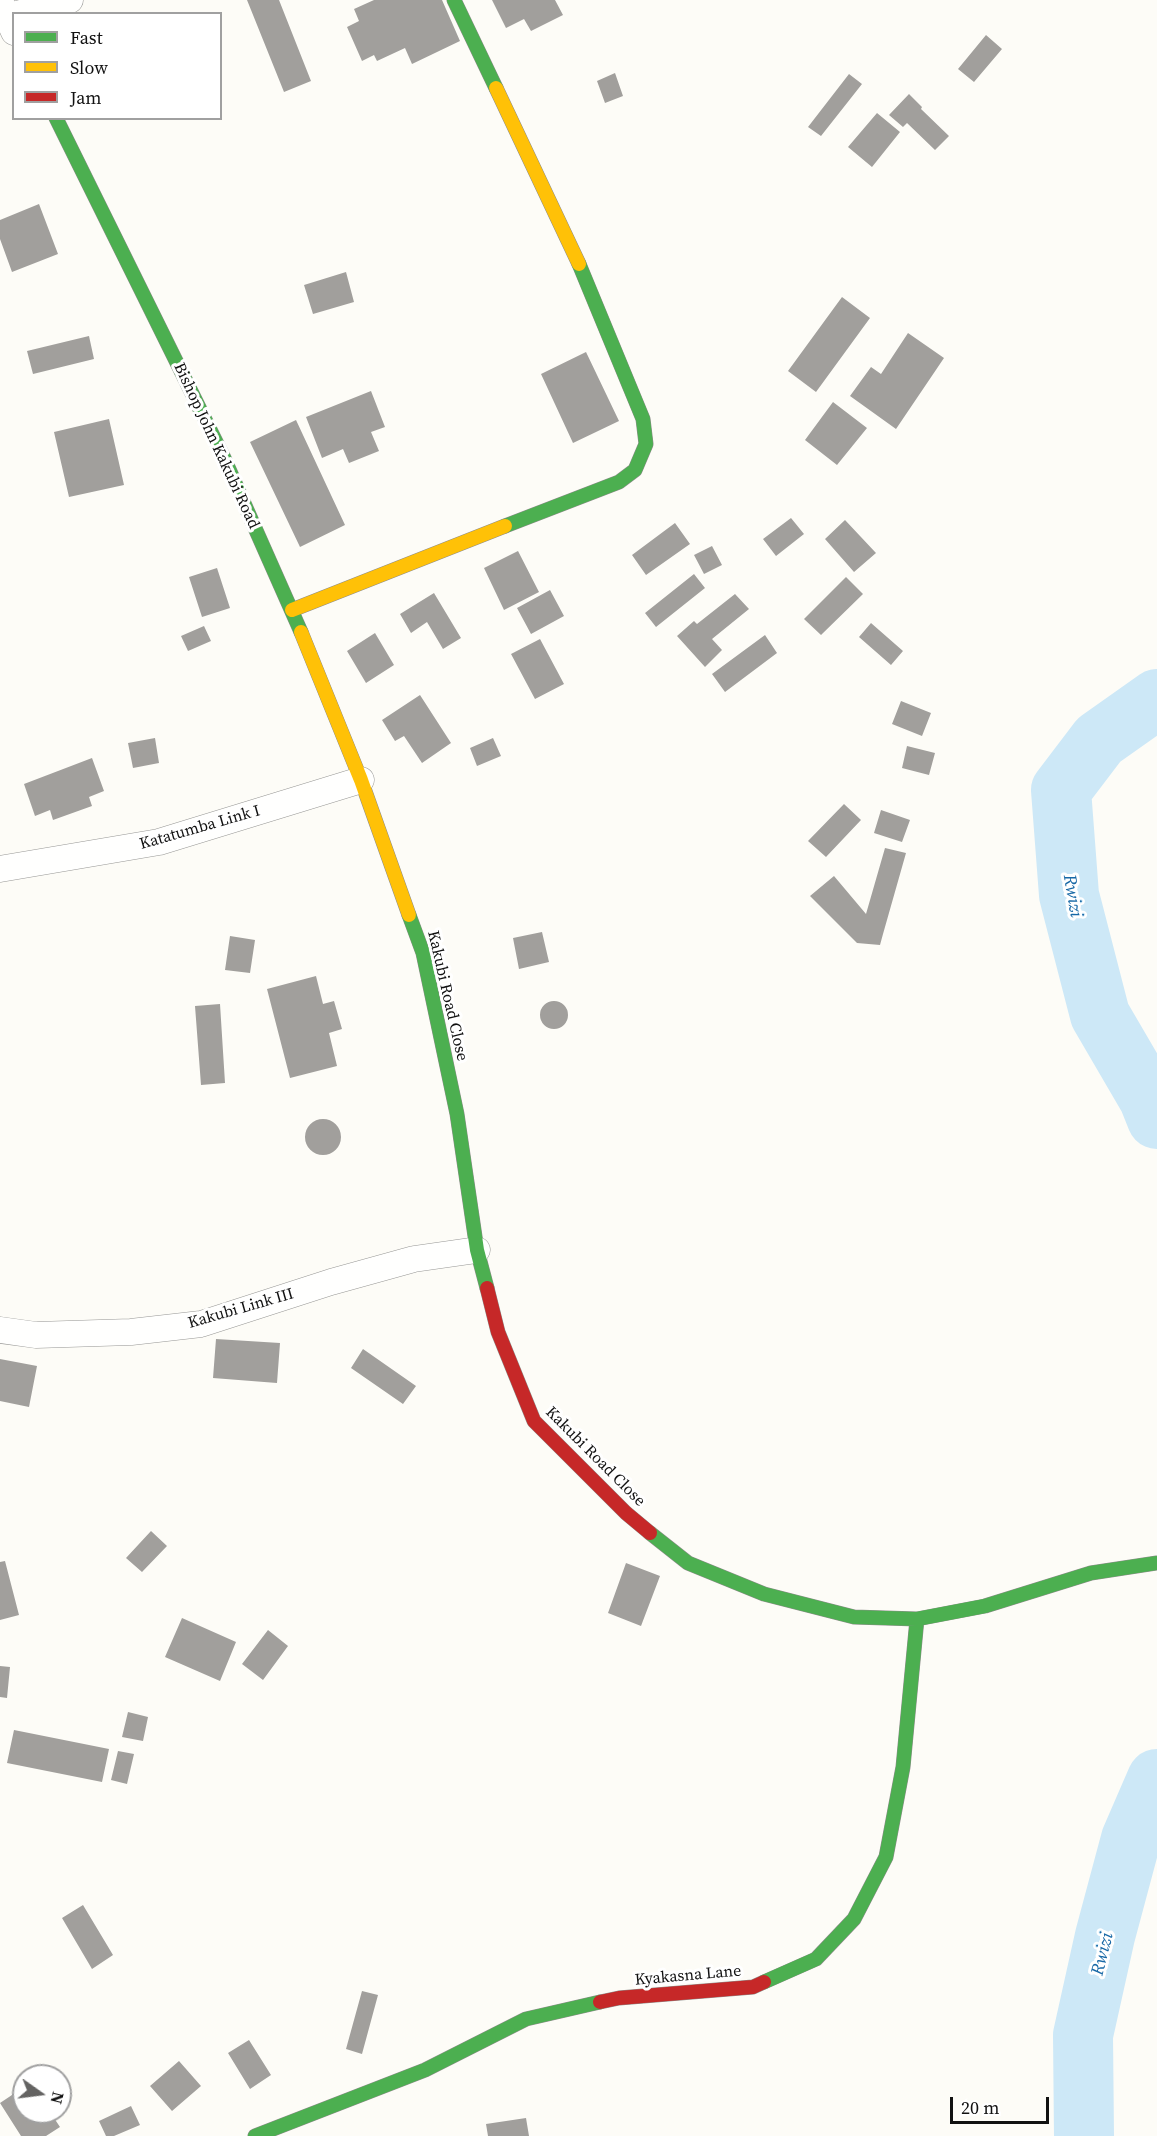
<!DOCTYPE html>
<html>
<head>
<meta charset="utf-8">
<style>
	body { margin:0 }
	#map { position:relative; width:1157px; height:2136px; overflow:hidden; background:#fdfcf7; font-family:"Source Serif 4",serif }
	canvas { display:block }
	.legend { position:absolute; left:12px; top:12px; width:210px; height:108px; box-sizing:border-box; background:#fff; border:2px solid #a0a0a0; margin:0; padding:8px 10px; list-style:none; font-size:18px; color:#111 }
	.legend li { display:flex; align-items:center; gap:12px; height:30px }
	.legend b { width:30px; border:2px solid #a0a0a0 }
	.north { position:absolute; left:12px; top:2064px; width:60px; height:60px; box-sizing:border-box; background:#fff; border:2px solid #a0a0a0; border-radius:50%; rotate:104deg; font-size:16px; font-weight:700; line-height:24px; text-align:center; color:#111 }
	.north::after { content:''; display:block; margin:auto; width:21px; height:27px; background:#646362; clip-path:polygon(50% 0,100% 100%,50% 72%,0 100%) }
	.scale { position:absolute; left:950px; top:2097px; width:99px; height:27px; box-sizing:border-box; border:3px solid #111; border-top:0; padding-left:8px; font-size:18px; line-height:21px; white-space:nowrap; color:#111; -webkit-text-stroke:4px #fff; paint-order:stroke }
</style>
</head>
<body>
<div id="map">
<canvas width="1157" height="2136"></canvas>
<ul class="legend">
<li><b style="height:8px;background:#4caf50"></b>Fast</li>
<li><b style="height:8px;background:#ffc107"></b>Slow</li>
<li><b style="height:8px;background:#c62828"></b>Jam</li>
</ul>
<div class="north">N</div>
<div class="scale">20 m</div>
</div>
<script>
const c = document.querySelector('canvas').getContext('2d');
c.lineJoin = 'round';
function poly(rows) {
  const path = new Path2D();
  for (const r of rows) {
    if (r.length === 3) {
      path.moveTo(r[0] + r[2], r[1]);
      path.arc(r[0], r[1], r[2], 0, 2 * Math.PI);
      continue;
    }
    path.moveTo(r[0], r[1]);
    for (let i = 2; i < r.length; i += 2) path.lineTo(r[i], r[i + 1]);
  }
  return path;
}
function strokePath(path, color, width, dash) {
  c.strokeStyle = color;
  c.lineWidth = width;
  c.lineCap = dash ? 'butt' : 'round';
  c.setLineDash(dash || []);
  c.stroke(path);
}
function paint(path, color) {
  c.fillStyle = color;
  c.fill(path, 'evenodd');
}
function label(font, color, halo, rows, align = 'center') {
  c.font = font + ' "Source Serif 4",serif';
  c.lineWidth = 6;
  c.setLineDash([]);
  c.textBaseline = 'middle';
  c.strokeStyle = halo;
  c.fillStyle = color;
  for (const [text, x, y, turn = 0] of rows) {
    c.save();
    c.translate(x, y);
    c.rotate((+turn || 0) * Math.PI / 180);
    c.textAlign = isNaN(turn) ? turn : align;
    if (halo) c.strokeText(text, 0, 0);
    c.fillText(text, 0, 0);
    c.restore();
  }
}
const river = poly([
	[1157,699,1099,740,1061,790,1069,895,1100,1015,1149,1099,1157,1119],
	[1084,2136,1083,2035,1105,1936,1131,1839,1157,1779]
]);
const building = poly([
	[247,0,279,0,311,81,284,92],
	[374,0,442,0,460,41,412,64,405,48,377,61,374,55,362,61,347,27,359,21,354,9],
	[492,0,555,0,563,15,531,31,524,19,506,28],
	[986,35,1002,49,974,82,958,69],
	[615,73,623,96,605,103,597,81],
	[849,74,862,84,821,136,808,127],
	[909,94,922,107,921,109,949,136,935,150,907,123,903,127,889,115],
	[877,113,900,132,872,167,848,147],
	[39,204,58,254,12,272,0,239,0,220],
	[346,272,354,302,313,314,304,285],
	[842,297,870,318,816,392,788,371],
	[908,333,944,358,896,429,850,396,871,367,881,374],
	[89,336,94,359,33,374,27,351],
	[586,352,619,421,573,443,541,374],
	[371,391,385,427,371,432,379,451,349,463,343,449,322,458,306,417],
	[833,402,867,428,837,465,805,440],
	[109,419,124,485,69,497,54,432],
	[296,420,345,525,300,547,250,442],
	[791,518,804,534,776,556,763,539],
	[845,520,876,553,854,572,825,539],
	[675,523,690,544,646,575,632,555],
	[712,546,722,565,704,574,694,555],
	[518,551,539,592,504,610,484,568],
	[217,568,230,608,202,617,189,577],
	[694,574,705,588,656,627,645,613],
	[846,577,863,594,821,635,804,619],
	[550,590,564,616,531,634,517,608],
	[434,593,461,638,443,649,427,622,411,633,400,614],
	[735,594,749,609,712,639,722,650,705,667,677,636,694,621,697,624],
	[871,623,903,651,891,665,859,637],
	[204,626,211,641,188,651,181,636],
	[375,633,394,665,366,683,347,651],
	[765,635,777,653,725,692,712,674],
	[540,639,564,684,535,699,511,654],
	[420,695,451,743,422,763,404,736,395,741,382,720],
	[901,701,931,713,922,736,892,724],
	[155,738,159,763,133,768,128,743],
	[493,738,501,756,477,766,470,748],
	[907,746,935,753,929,775,902,768],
	[92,758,104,791,89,797,92,806,53,820,50,810,35,816,24,784],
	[844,804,861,820,826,857,808,841],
	[881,810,910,820,902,842,874,833],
	[885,848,906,853,883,934,880,945,857,943,810,896,834,876,866,914],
	[542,932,549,962,519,969,513,938],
	[230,936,255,940,250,973,225,970],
	[316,976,323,1004,334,1001,342,1029,329,1033,337,1066,290,1078,267,989],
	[554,1015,14],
	[220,1004,225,1083,201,1085,195,1006],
	[323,1137,18],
	[216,1339,280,1343,277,1383,213,1378],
	[363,1349,416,1386,403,1404,351,1368],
	[0,1359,37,1366,29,1407,0,1401],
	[151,1531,167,1546,142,1572,126,1558],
	[5,1561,19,1615,0,1620,0,1562],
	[626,1563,660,1576,641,1626,608,1613],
	[182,1618,236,1642,220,1681,165,1657],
	[268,1630,288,1646,263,1680,242,1664],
	[0,1666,10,1667,7,1698,0,1697],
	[128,1712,148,1717,143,1741,122,1737],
	[14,1730,109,1749,102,1782,7,1763],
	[118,1751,134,1754,127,1784,111,1780],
	[83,1905,113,1955,92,1969,62,1918],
	[362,1991,378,1995,362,2054,346,2049],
	[249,2040,271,2075,250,2089,228,2053],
	[179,2061,201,2086,172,2111,150,2086],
	[24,2087,24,2112,50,2112,60,2127,46,2136,21,2136,0,2103],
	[131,2106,140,2125,114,2136,106,2136,99,2121],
	[526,2118,529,2136,488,2136,486,2124]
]);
const street = poly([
	[0,1,14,32],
	[17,14,70,0],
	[0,869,159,842,361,780],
	[0,1330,36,1335,131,1332,201,1324,331,1282,414,1259,477,1250]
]);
const fast = poly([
	[454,0,496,88],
	[56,118,224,458,301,632],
	[505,526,619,482,635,470,646,444,643,419,579,264],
	[409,915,423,953,457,1114,477,1250,487,1288],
	[650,1533,688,1563,764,1594,854,1617,917,1619,985,1606,1091,1573,1157,1563],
	[764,1982,816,1959,854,1919,886,1857,903,1767,917,1619],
	[255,2136,425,2070,526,2019,600,2002]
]);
const slow = poly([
	[496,88,579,264],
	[292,610,505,526],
	[301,632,361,780,409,915]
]);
const jam = poly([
	[487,1288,498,1332,534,1421,626,1513,650,1533],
	[600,2002,619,1998,753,1987,764,1982]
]);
const streetNames = [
	["Bishop John Kakubi Road",216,446,65],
	["Katatumba Link I",200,828,-16],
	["Kakubi Road Close",447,996,77],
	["Kakubi Link III",241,1309,-16],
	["Kakubi Road Close",595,1457,45],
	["Kyakasna Lane",688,1976,-5]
];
const waterNames = [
	["Rwizi",1072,896,80],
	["Rwizi",1103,1954,-76]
];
strokePath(river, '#cde8f7', 60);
paint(building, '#a19f9c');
strokePath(street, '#979795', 27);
strokePath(fast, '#8e8d8b', 15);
strokePath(slow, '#8e8d8b', 15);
strokePath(jam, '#8e8d8b', 15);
strokePath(street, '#fffffe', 26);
strokePath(fast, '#4caf50', 14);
strokePath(slow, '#ffc107', 14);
strokePath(jam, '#c62828', 14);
label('16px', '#111', '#fff', streetNames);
label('italic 18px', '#1768a6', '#fff', waterNames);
</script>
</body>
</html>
